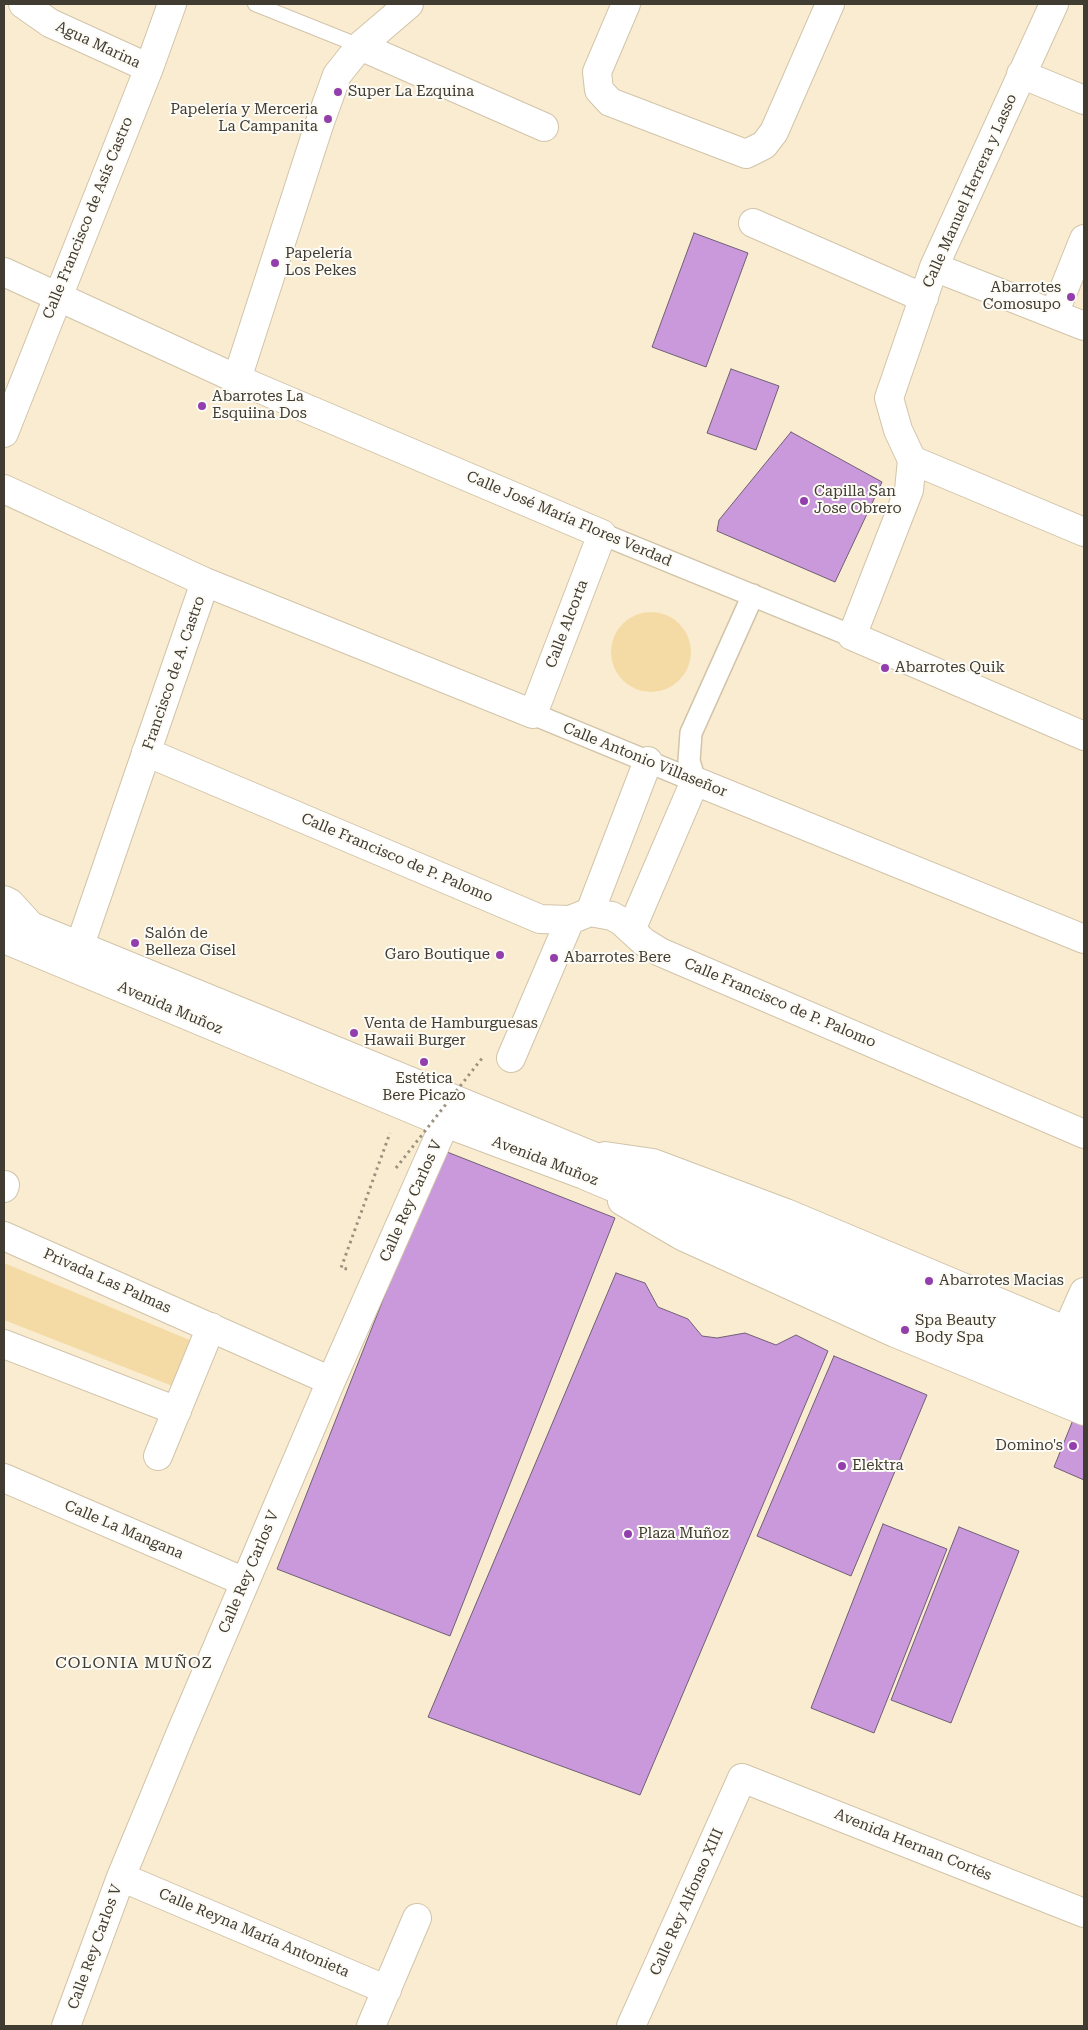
<!DOCTYPE html>
<html>
<head>
<meta charset="utf-8">
<style>
	body { margin:0 }
	#map { position:relative; width:1088px; height:2030px; overflow:hidden; background:#faecd0; font-family:"Roboto Serif",serif }
	canvas { display:block }
	.frame { position:absolute; inset:0; border:5px solid #413c31; pointer-events:none }
</style>
</head>
<body>
<div id="map">
<canvas width="1088" height="2030"></canvas>
<div class="frame"></div>
</div>
<script>
const c = document.querySelector('canvas').getContext('2d');
c.lineJoin = 'round';
function paint(path, color) {
  c.fillStyle = color;
  c.fill(path, 'evenodd');
}
function poly(rows) {
  const path = new Path2D();
  for (const r of rows) {
    if (r.length === 3) {
      path.moveTo(r[0] + r[2], r[1]);
      path.arc(r[0], r[1], r[2], 0, 2 * Math.PI);
      continue;
    }
    path.moveTo(r[0], r[1]);
    for (let i = 2; i < r.length; i += 2) path.lineTo(r[i], r[i + 1]);
  }
  return path;
}
function strokePath(path, color, width, dash) {
  c.strokeStyle = color;
  c.lineWidth = width;
  c.lineCap = dash ? 'butt' : 'round';
  c.setLineDash(dash || []);
  c.stroke(path);
}
function label(font, color, halo, rows, align = 'center') {
  c.font = font + ' "Roboto Serif",serif';
  c.lineWidth = 4;
  c.setLineDash([]);
  c.textBaseline = 'middle';
  c.strokeStyle = halo;
  c.fillStyle = color;
  for (const [text, x, y, turn = 0] of rows) {
    c.save();
    c.translate(x, y);
    c.rotate((+turn || 0) * Math.PI / 180);
    c.textAlign = isNaN(turn) ? turn : align;
    if (halo) c.strokeText(text, 0, 0);
    c.fillText(text, 0, 0);
    c.restore();
  }
}
const green = poly([
	[651,652,40],
	[4,1263,192,1341,175,1387,4,1320]
]);
const building = poly([
	[694,233,748,253,706,367,652,347,694,233],
	[731,369,779,386,756,450,707,433,731,369],
	[791,432,882,482,835,582,717,531,719,520,791,432],
	[442,1150,615,1218,450,1636,277,1569,442,1150],
	[616,1273,645,1283,658,1307,688,1319,702,1336,717,1338,745,1333,776,1345,796,1335,828,1351,640,1795,428,1717,616,1273],
	[834,1356,927,1395,851,1576,757,1536,834,1356],
	[1073,1420,1084,1424,1084,1480,1054,1467,1073,1420],
	[883,1524,947,1549,874,1733,811,1708,883,1524],
	[959,1527,1019,1551,951,1723,891,1700,959,1527]
]);
const path = poly([
	[347,1269,341,1268,390,1133]
]);
const service = poly([
	[255,4,360,46]
]);
const pedestrian = poly([
	[602,534,852,636],
	[533,714,695,781],
	[695,781,689,761,691,733,753,595]
]);
const minor = poly([
	[23,4,50,23,149,68],
	[626,4,597,72,599,90,610,102,746,154,764,145,774,132,830,4],
	[1054,4,934,267,889,398,898,430,912,460,909,490,852,636,1084,736],
	[360,46,544,127],
	[1021,74,1084,100],
	[753,223,924,298],
	[934,267,1084,326],
	[4,272,237,379,602,534,533,714,205,582,4,489],
	[1054,314,1084,239],
	[237,379,319,125,337,75,360,46,409,4],
	[4,433,149,68,172,4],
	[912,460,1084,532],
	[146,752,540,919,570,920,590,912,612,916,621,921,644,942,660,952,1084,1134],
	[590,912,648,761],
	[631,930,695,781,1084,939],
	[80,945,205,582],
	[511,1058,570,920],
	[605,1156,653,1163,786,1213,1084,1338],
	[4,1188,5,1185],
	[622,1201,682,1236,895,1333,1084,1411],
	[4,1236,331,1381],
	[1067,1330,1084,1292],
	[4,1344,177,1411],
	[158,1456,211,1327],
	[4,1478,245,1582],
	[121,1877,387,1990],
	[66,2026,121,1877,181,1732,331,1381,445,1123],
	[371,2026,417,1918],
	[631,2026,742,1778,1084,1913]
]);
const tertiary = poly([
	[4,900,10,903,30,925]
]);
const secondary = poly([
	[4,915,1084,1357],
	[4,939,445,1123,584,1175,1084,1386]
]);
const pathBridge = poly([
	[396,1168,483,1057]
]);
const markers = [
	[338,92,5,"#923eac"],
	[328,119,5,"#923eac"],
	[275,263,5,"#923eac"],
	[1071,297,5,"#923eac"],
	[202,406,5,"#923eac"],
	[804,501,5,"#923eac"],
	[885,668,5,"#923eac"],
	[135,943,5,"#923eac"],
	[500,955,5,"#923eac"],
	[554,958,5,"#923eac"],
	[354,1033,5,"#923eac"],
	[424,1062,5,"#923eac"],
	[929,1281,5,"#923eac"],
	[905,1330,5,"#923eac"],
	[1073,1446,5,"#923eac"],
	[842,1466,5,"#923eac"],
	[628,1534,5,"#923eac"]
];
const streetNames = [
	["Agua Marina",98,45,25],
	["Calle Manuel Herrera y Lasso",970,191,-66],
	["Calle Francisco de Asís Castro",88,218,-68],
	["Calle José María Flores Verdad",569,519,23],
	["Calle Alcorta",567,624,-69],
	["Francisco de A. Castro",174,673,-71],
	["Calle Antonio Villaseñor",645,760,22],
	["Calle Francisco de P. Palomo",397,858,23],
	["Calle Francisco de P. Palomo",780,1003,23],
	["Avenida Muñoz",170,1008,23],
	["Avenida Muñoz",545,1161,21],
	["Calle Rey Carlos V",411,1201,-66],
	["Privada Las Palmas",107,1281,24],
	["Calle La Mangana",124,1530,23],
	["Calle Rey Carlos V",249,1572,-67],
	["Avenida Hernan Cortés",913,1845,22],
	["Calle Rey Alfonso XIII",687,1902,-66],
	["Calle Reyna María Antonieta",254,1933,23],
	["Calle Rey Carlos V",95,1947,-70]
];
const poiNames = [
	["Super La Ezquina",348,92],
	["Papelería y Merceria",318,110,"right"],
	["La Campanita",318,127,"right"],
	["Papelería",285,254],
	["Los Pekes",285,271],
	["Abarrotes",1061,288,"right"],
	["Comosupo",1061,305,"right"],
	["Abarrotes La",212,397],
	["Esquiina Dos",212,414],
	["Capilla San",814,492],
	["Jose Obrero",814,509],
	["Abarrotes Quik",895,668],
	["Salón de",145,934],
	["Belleza Gisel",145,951],
	["Garo Boutique",490,955,"right"],
	["Abarrotes Bere",564,958],
	["Venta de Hamburguesas",364,1024],
	["Hawaii Burger",364,1041],
	["Estética",424,1079,"center"],
	["Bere Picazo",424,1096,"center"],
	["Abarrotes Macias",939,1281],
	["Spa Beauty",915,1321],
	["Body Spa",915,1338],
	["Domino's",1063,1446,"right"],
	["Elektra",852,1466],
	["Plaza Muñoz",638,1534]
];
const neighbourhoodNames = [
	["COLONIA MUÑOZ",134,1663]
];
paint(green, '#f4dba6');
paint(building, '#ca99db');
strokePath(building, '#6f5f75', 1);
strokePath(service, '#d1c4a9', 16);
strokePath(pedestrian, '#d1c4a9', 24);
strokePath(minor, '#d1c4a9', 30);
strokePath(tertiary, '#d1c4a9', 30);
strokePath(secondary, '#d1c4a9', 30);
strokePath(path, '#9a917e', 3, [2.5, 4]);
strokePath(service, '#fff', 14);
strokePath(pedestrian, '#fff', 21);
strokePath(minor, '#fff', 28);
strokePath(tertiary, '#fff', 28);
strokePath(secondary, '#fff', 28);
strokePath(pathBridge, '#9a917e', 3, [2.5, 4]);
for (const [x, y, r, color] of markers) {
  const dot = new Path2D();
  dot.arc(x, y, r, 0, 2 * Math.PI);
  c.fillStyle = color;
  c.fill(dot);
  strokePath(dot, '#fdfbf5', 2);
}
label('15px', '#413c31', '#fdfbf5', streetNames);
label('15px', '#413c31', '#fdfbf5', poiNames, 'left');
c.letterSpacing = '1px';
label('16px', '#413c31', '#fdfbf5', neighbourhoodNames);
c.letterSpacing = '0px';
</script>
</body>
</html>
